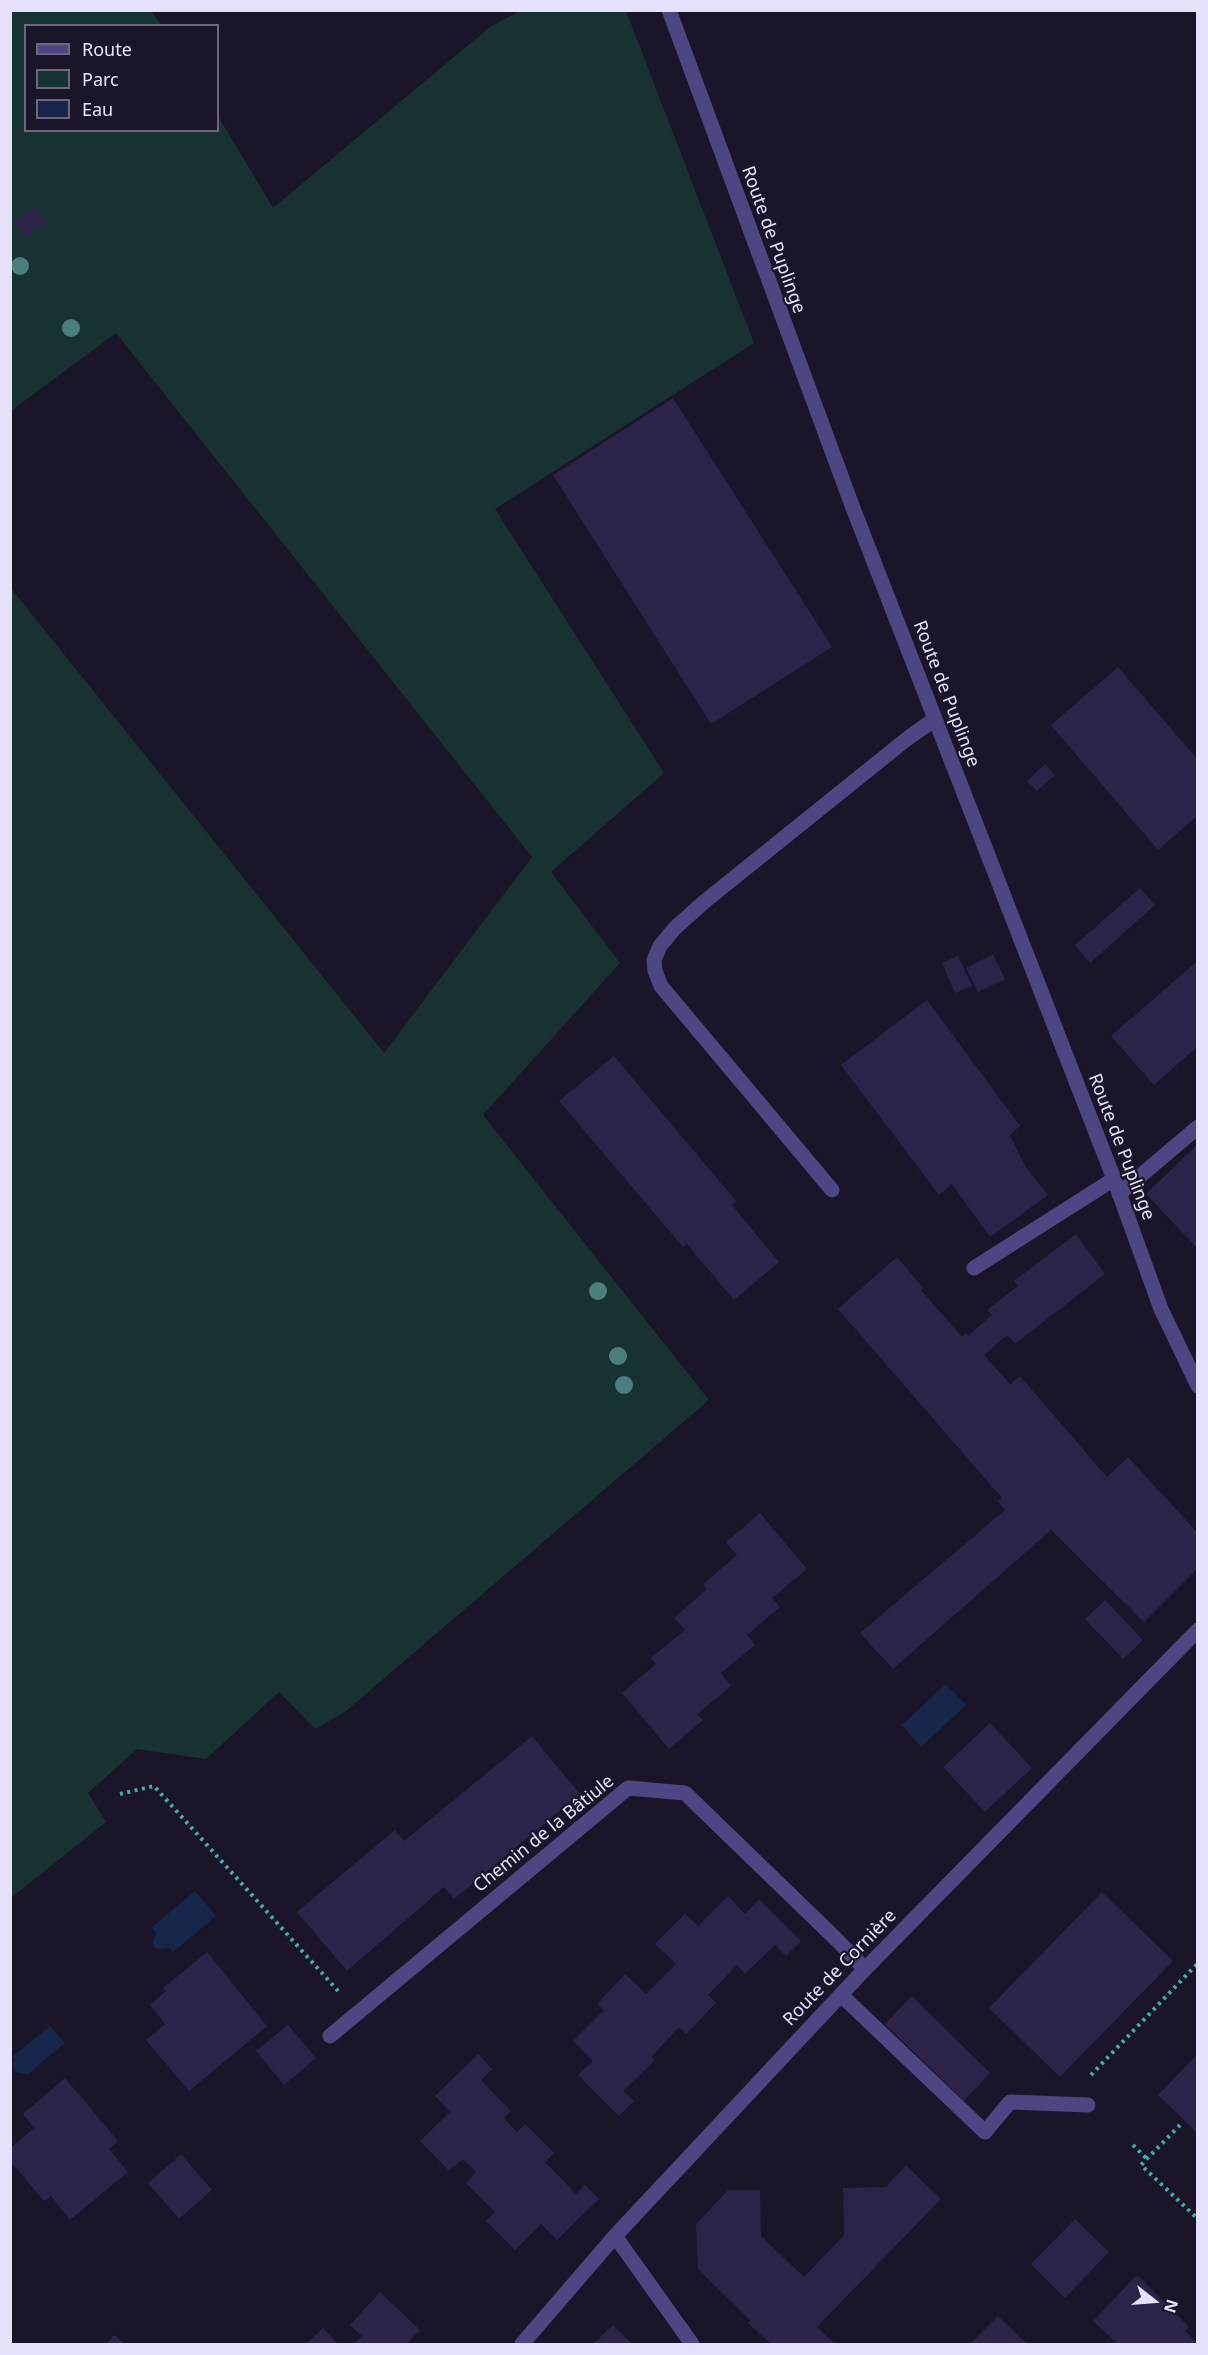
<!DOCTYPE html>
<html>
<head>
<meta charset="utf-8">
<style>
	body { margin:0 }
	#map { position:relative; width:1208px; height:2355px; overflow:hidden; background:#1a1529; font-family:"Noto Sans",sans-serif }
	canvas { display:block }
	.frame { position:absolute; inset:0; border:12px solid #e6e1fb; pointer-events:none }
	.legend { position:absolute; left:24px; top:24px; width:195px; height:108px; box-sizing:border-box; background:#1a1529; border:2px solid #6c677d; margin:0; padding:8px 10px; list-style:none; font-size:18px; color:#e6e1fb }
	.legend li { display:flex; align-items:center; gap:12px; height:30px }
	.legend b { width:30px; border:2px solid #6c677d }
	.north { position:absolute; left:1124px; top:2271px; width:60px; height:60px; -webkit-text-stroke:4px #1a1529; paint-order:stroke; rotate:107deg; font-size:16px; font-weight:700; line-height:24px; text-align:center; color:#e6e1fb }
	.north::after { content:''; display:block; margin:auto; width:21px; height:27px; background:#e6e1fb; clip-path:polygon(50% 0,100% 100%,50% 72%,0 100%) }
</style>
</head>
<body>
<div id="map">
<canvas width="1208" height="2355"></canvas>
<div class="frame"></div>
<ul class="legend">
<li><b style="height:8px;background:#4d4682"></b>Route</li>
<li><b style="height:16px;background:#183233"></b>Parc</li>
<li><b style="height:16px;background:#17274c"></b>Eau</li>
</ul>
<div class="north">N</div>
</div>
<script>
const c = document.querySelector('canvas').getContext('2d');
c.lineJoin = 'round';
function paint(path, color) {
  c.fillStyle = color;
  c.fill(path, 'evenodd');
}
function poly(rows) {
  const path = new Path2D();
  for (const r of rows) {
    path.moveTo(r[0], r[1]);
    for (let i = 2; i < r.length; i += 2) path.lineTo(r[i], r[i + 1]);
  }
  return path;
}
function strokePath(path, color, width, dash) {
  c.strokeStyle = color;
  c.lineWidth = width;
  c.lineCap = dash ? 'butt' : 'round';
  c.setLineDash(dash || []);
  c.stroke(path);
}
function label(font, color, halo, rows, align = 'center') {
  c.font = font + ' "Noto Sans",sans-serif';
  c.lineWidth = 4.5;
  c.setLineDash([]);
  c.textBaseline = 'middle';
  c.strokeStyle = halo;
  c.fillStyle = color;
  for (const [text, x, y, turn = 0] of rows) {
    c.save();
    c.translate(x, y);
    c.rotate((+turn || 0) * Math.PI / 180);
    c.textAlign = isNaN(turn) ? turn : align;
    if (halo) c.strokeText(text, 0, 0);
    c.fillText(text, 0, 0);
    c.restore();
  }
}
const green = poly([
	[11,11,151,11,161,25,26,26,26,130,218,130,218,116,273,208,490,27,520,11,626,11,754,343,495,509,664,773,551,872,620,963,483,1115,709,1400,346,1711,315,1729,279,1692,206,1759,137,1749,88,1793,106,1822,11,1898,10,587,384,1053,532,857,116,333,11,411]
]);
const water = poly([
	[946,1684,966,1705,921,1747,902,1725],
	[195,1891,216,1916,173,1952,169,1948,159,1949,154,1947,153,1942,156,1933,152,1927],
	[50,2026,65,2043,28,2074,16,2072,13,2066,15,2058,13,2056]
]);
const building = poly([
	[36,207,47,223,24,237,14,221],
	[673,398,832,647,711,724,553,475],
	[1118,667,1197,759,1197,816,1158,850,1051,725],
	[1045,764,1055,775,1037,791,1027,781],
	[1140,888,1155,905,1090,963,1075,945],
	[993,954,1005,979,978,992,966,968],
	[958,956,972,986,955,993,942,963],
	[1195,963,1197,966,1197,1047,1154,1085,1111,1036],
	[927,1000,1020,1126,1010,1135,1025,1166,1048,1195,990,1237,952,1184,939,1195,841,1065],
	[614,1056,736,1201,732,1205,779,1262,734,1300,687,1244,683,1247,559,1101],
	[1197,1145,1197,1248,1146,1194],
	[1076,1234,1105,1274,1015,1344,1007,1335,984,1355,1010,1384,1020,1376,1107,1477,1128,1457,1197,1532,1197,1569,1144,1622,1051,1530,893,1669,860,1633,1005,1510,998,1501,1002,1498,838,1309,897,1257,923,1288,921,1290,962,1337,966,1333,968,1336,992,1315,987,1310,1018,1286,1014,1281],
	[760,1513,807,1569,772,1598,780,1607,747,1635,755,1645,721,1673,731,1686,697,1714,703,1720,669,1749,622,1693,656,1664,651,1658,685,1630,674,1618,707,1589,703,1584,737,1555,726,1542],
	[1105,1600,1143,1640,1123,1659,1085,1619],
	[990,1723,1032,1768,985,1812,943,1767],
	[532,1736,580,1794,454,1899,444,1887,347,1971,297,1912,395,1830,404,1841],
	[1102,1892,1173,1961,1060,2077,989,2008],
	[728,1896,745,1914,759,1899,801,1941,786,1956,775,1945,745,1974,737,1965,708,1995,716,2003,686,2034,679,2027,652,2056,654,2061,623,2091,634,2101,619,2116,578,2075,593,2061,573,2041,604,2010,597,2004,625,1974,646,1994,676,1964,655,1944,685,1914,698,1926],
	[207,1952,267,2026,189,2091,146,2040,165,2024,150,2005,166,1991,163,1988],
	[912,1996,990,2073,964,2101,885,2024],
	[288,2025,316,2058,284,2085,256,2051],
	[478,2054,492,2069,481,2080,511,2111,504,2118,517,2132,525,2124,554,2153,545,2162,576,2194,585,2185,599,2199,557,2240,541,2224,515,2250,486,2221,495,2212,466,2183,476,2172,463,2159,449,2171,420,2141,450,2112,435,2096],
	[1197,2055,1197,2133,1158,2095],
	[65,2078,118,2141,109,2149,128,2172,70,2220,51,2196,44,2201,10,2161,10,2148,34,2128,23,2114],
	[181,2154,212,2190,179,2219,148,2183],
	[906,2165,941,2199,817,2327,835,2344,771,2344,748,2323,750,2320,698,2269,696,2224,728,2190,760,2190,761,2236,804,2277,844,2235,843,2188,886,2187],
	[1075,2219,1109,2252,1065,2298,1031,2264],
	[1137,2275,1189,2327,1185,2331,1198,2344,1118,2344,1093,2321],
	[380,2292,420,2330,406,2344,354,2344,362,2336,350,2325],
	[998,2316,1027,2344,970,2344],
	[613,2325,632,2344,593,2344],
	[323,2328,338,2344,306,2344],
	[114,2335,125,2344,106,2344]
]);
const path = poly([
	[120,1794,154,1786,339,1992],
	[1091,2075,1198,1963],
	[1180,2125,1141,2165,1198,2219],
	[1133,2145,1147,2159]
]);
const minor = poly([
	[669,10,853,508,1114,1179,1161,1309,1198,1386],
	[832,1190,661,986,655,971,654,960,660,946,675,928,704,902,908,738,935,719],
	[1119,1194,1198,1127],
	[974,1268,1114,1179],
	[841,1995,985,2132,1010,2102,1088,2105],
	[330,2036,628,1788,685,1793,837,1940,865,1969],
	[615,2236,692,2344],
	[522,2344,615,2236,865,1969,1198,1630]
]);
const trees = [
	[20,266],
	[71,328],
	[598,1291],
	[618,1356],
	[624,1385]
];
const streetNames = [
	["Route de Puplinge",773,240,70],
	["Route de Puplinge",946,694,69],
	["Route de Puplinge",1121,1147,69],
	["Chemin de la Bâtiule",544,1834,-39],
	["Route de Cornière",840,1968,-46]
];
paint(green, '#183233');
paint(water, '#17274c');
paint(building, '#2d2348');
strokePath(path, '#41adaf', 4, [3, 4.5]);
strokePath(minor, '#4d4682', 15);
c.fillStyle = '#4c7e7e';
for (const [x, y] of trees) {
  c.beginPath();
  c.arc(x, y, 9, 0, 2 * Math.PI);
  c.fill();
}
label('18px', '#e6e1fb', '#1a1529', streetNames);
</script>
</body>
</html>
